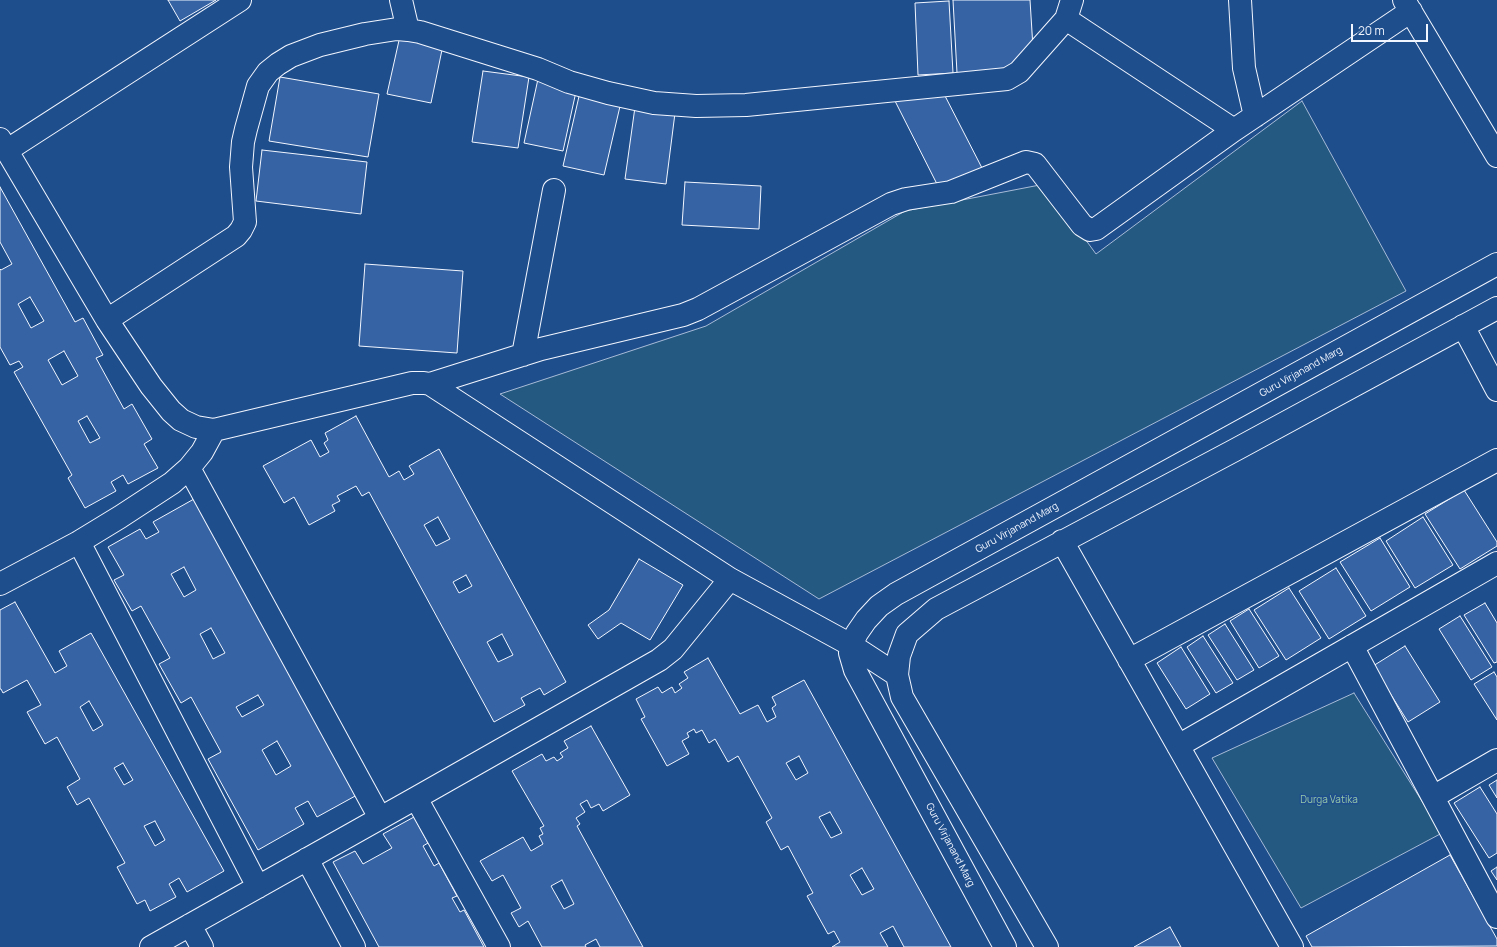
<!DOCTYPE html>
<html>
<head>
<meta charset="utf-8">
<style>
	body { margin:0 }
	#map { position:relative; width:1497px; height:947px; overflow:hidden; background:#1f4e8c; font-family:Manrope,sans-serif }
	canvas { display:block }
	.scale { position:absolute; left:1351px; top:24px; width:77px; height:18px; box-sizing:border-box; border:2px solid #f2f6ff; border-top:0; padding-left:5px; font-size:12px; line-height:14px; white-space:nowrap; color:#f2f6ff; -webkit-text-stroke:3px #1f4e8c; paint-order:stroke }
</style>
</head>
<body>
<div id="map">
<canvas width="1497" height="947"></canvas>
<div class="scale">20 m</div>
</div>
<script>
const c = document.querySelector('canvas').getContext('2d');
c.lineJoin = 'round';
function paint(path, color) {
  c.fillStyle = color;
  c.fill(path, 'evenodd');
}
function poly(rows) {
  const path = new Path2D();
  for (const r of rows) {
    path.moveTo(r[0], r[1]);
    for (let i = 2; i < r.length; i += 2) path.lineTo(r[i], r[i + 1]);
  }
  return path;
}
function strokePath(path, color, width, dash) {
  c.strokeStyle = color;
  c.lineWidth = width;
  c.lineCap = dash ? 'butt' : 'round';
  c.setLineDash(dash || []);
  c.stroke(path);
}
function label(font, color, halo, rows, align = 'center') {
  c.font = font + ' Manrope,sans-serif';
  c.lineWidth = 3;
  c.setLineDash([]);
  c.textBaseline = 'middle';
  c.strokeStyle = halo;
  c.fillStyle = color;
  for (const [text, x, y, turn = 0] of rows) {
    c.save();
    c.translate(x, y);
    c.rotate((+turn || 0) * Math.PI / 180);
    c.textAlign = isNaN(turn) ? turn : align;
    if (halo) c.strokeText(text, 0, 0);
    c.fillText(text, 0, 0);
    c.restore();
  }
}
const green = poly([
	[1302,101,1406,291,819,599,500,394,706,326,905,211,1045,184,1096,254,1302,101],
	[1354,693,1442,833,1301,908,1212,758,1354,693]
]);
const building = poly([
	[168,0,216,0,180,21,168,0],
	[953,0,1030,0,1033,48,1014,70,957,73,953,0],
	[949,1,953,73,918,75,915,3,949,1],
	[400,36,443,45,431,103,387,94,400,36],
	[483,71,529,77,518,148,472,142,483,71],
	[280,77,379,94,368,157,269,141,280,77],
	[538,79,577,87,563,151,524,143,538,79],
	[580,92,621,102,604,175,563,166,580,92],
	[943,92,982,168,940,190,894,99,943,92],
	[635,107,675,113,666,184,625,179,635,107],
	[262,150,367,162,361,214,256,201,262,150],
	[685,182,761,186,759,229,682,225,685,182],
	[0,187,75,322,83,318,103,355,96,358,124,409,132,404,152,439,144,444,158,468,128,484,123,475,111,482,116,491,85,508,68,478,72,475,14,372,23,367,19,361,10,365,0,347,0,269,1,270,12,264,0,242,0,187],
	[30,297,44,321,31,328,18,304,30,297],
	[64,351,78,376,62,385,48,360,64,351],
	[87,416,100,438,90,443,78,421,87,416],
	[365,264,463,271,457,353,359,346,365,264],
	[356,416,389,477,399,471,404,480,414,474,409,466,439,449,566,682,544,695,540,688,521,698,525,705,494,722,369,492,362,496,356,486,337,496,340,501,332,505,335,511,309,525,294,497,284,503,263,466,311,440,320,457,329,452,324,443,328,440,325,433,356,416],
	[438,517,450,539,436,546,424,525,438,517],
	[466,575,472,586,459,593,453,582,466,575],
	[502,634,513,655,498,662,487,642,502,634],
	[1464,490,1497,542,1497,546,1460,569,1425,514,1464,490],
	[194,499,357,795,317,817,308,801,295,808,304,824,258,850,208,759,221,752,191,697,181,703,159,664,170,658,141,606,132,611,114,580,124,575,108,547,140,529,146,539,159,532,153,522,194,499],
	[184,567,196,590,184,597,171,574,184,567],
	[211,628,225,653,213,659,200,634,211,628],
	[258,695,264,705,242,717,236,707,258,695],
	[277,741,291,766,276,775,262,750,277,741],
	[1423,517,1453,565,1415,588,1386,541,1423,517],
	[1380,538,1410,587,1371,611,1340,562,1380,538],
	[639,559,683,585,650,640,621,623,598,639,588,625,609,610,639,559],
	[1336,568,1366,616,1329,639,1299,591,1336,568],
	[1289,588,1321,638,1286,660,1254,610,1289,588],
	[15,602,55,673,67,666,59,651,91,633,224,871,187,892,179,878,169,884,176,897,150,911,145,900,137,904,117,867,125,863,89,798,77,805,67,787,80,779,57,737,45,744,27,712,41,705,27,680,3,693,1,689,0,689,0,610,15,602],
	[89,701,103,725,93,731,80,707,89,701],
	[123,763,133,780,124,785,114,768,123,763],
	[155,821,165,840,155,846,144,826,155,821],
	[1485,603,1497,623,1497,662,1494,663,1464,615,1485,603],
	[1249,609,1279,656,1259,668,1230,621,1249,609],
	[1460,616,1492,667,1471,680,1439,629,1460,616],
	[1225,624,1254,670,1237,680,1208,635,1225,624],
	[1203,636,1233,683,1216,693,1187,647,1203,636],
	[1405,646,1440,702,1408,722,1373,666,1405,646],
	[1181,647,1210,694,1186,709,1157,663,1181,647],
	[708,658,740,714,758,705,767,722,776,717,772,708,776,705,772,697,804,680,951,947,904,947,893,926,880,933,888,947,832,947,840,942,834,931,828,934,807,896,813,893,788,846,781,850,766,822,772,818,738,756,728,762,715,739,709,743,702,730,696,733,694,729,687,733,689,737,682,741,689,754,667,766,641,719,645,717,636,699,658,687,662,693,672,687,675,693,682,688,679,684,688,678,684,672,708,658],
	[799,756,808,773,796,780,786,763,799,756],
	[830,812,842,833,831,838,819,817,830,812],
	[862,868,874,889,862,895,850,875,862,868],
	[1494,672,1497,677,1497,720,1474,684,1494,672],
	[591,726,630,795,603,811,599,804,591,808,587,800,580,804,585,812,576,818,580,824,577,826,643,947,600,947,596,939,585,945,586,947,542,947,528,921,519,927,511,913,521,908,503,875,492,881,480,861,523,837,531,851,543,844,539,836,543,834,540,828,544,826,512,771,542,754,546,761,554,757,557,761,563,757,560,753,568,748,564,741,591,726],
	[562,880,574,904,564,909,551,886,562,880],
	[1497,780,1497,798,1489,785,1497,780],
	[1480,787,1497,814,1497,853,1489,858,1454,803,1480,787],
	[414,817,428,843,423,846,434,866,439,863,457,896,452,898,460,912,464,910,484,947,379,947,333,862,355,851,363,864,392,848,383,834,414,817],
	[1450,855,1497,939,1497,946,1312,947,1306,936,1450,855],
	[1497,867,1497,880,1491,871,1497,867],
	[1170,927,1181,947,1134,947,1170,927]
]);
const minor = poly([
	[401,0,408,30],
	[1240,0,1244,68,1255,116],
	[1404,0,1497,156],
	[1066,19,1234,130],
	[0,139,107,320,151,386,171,411,181,420,196,427,214,430,412,383,424,383,430,384,730,579,851,645,897,675],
	[6,151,240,0],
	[107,320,236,236,241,230,245,222,241,167,243,142,246,129,258,86,268,72,278,64,291,56,320,45,365,34,397,29,408,30,420,32,538,69,569,82,608,93,654,103,696,106,746,105,1007,79,1019,72,1066,19,1072,0],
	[1463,326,1497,390],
	[523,355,554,190],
	[430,384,541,349,683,315,698,309,891,204,906,199,951,192,1026,162,1035,164,1082,225,1090,230,1096,229,1234,130,1411,11],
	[189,468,380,818],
	[1062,541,1292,947],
	[79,542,258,887],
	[0,584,79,542,120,517,172,483,189,468,202,452,214,430],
	[1352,646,1497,917],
	[1129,660,1497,460],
	[1178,746,1497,563],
	[1433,797,1497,760],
	[416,798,499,947],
	[307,859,354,947],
	[190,925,202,947],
	[151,947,416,798,659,660,673,649,730,579],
	[1005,947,855,670,850,653,851,645,857,633,866,620,879,606,896,594,1497,264],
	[1047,947,902,697,897,675,899,656,907,634,936,609,1235,450,1497,308]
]);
const streetNames = [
	["Guru Virjanand Marg",1301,372,-29],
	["Guru Virjanand Marg",1017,528,-29],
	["Guru Virjanand Marg",950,845,62]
];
const parkNames = [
	["Durga Vatika",1329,800]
];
paint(green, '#245a82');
strokePath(green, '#a8bbd7', 1);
paint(building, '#3563a3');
strokePath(building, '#f2f6ff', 1);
strokePath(minor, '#f2f6ff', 24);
strokePath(minor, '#1f4e8c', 22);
label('10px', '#f2f6ff', '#1f4e8c', streetNames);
label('10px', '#97c8a6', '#1f4e8c', parkNames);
</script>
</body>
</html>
